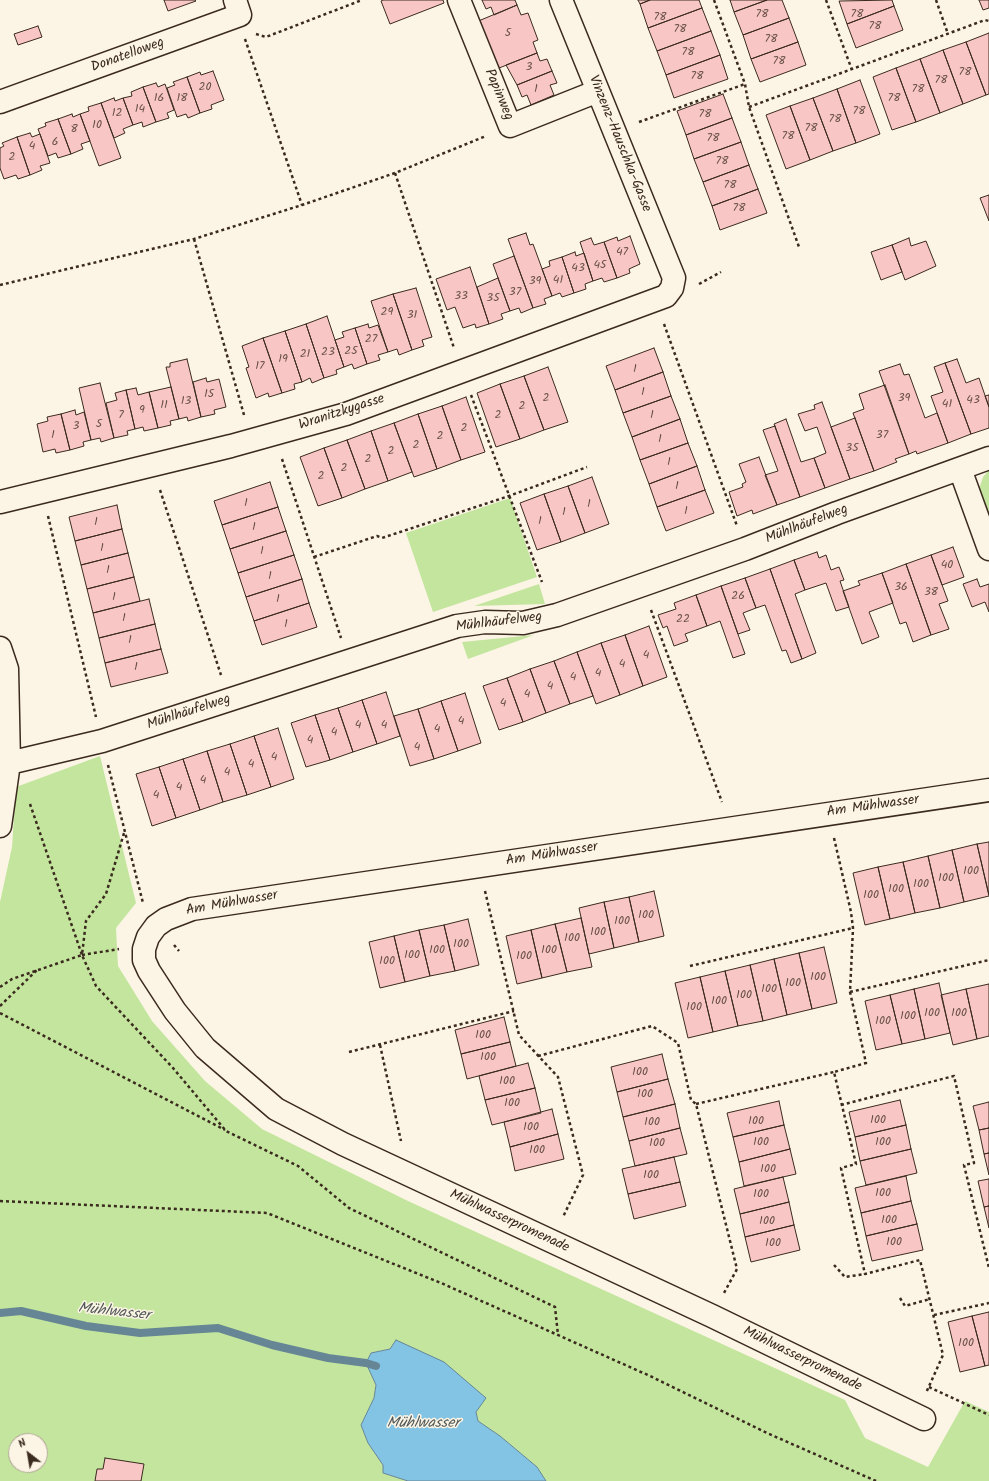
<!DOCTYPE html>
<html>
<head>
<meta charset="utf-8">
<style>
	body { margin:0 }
	#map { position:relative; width:989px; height:1481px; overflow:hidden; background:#fcf5e5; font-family:Kalam,sans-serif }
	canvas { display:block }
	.north { position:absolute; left:8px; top:1433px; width:40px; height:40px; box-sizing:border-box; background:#fcf5e5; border:1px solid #afa495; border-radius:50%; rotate:329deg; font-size:11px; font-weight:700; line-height:16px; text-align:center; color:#3b2a1e }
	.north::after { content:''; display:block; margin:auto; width:14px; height:18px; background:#3b2a1e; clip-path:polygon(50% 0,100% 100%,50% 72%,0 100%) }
</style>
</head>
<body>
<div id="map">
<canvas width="989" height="1481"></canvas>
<div class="north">N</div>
</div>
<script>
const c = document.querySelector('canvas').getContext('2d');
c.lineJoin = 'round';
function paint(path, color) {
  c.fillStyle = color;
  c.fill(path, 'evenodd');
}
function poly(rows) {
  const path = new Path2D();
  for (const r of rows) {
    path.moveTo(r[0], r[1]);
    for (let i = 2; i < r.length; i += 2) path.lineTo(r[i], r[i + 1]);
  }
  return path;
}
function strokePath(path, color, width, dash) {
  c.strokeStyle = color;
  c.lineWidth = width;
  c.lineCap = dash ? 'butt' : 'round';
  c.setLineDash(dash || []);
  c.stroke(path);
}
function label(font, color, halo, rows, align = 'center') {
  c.font = font + ' Kalam,sans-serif';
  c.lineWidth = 3;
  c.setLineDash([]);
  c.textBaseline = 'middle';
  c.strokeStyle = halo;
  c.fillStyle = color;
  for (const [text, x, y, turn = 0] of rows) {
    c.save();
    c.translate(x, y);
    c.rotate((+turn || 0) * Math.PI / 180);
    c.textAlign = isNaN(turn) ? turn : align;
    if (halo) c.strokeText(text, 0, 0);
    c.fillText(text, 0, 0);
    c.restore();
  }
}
const green = poly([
	[989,470,989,518,979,489,983,477],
	[510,498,537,577,433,612,406,533],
	[539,584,545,604,474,606],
	[534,635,468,659,462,642],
	[100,756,136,903,116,928,118,966,152,1021,205,1081,262,1129,408,1201,845,1400,865,1438,928,1467,965,1401,989,1412,989,1481,546,1481,537,1467,500,1436,478,1421,476,1412,485,1398,390,1349,371,1353,366,1363,376,1385,374,1398,361,1425,368,1443,383,1465,383,1473,408,1481,0,1481,0,902,12,847,16,787],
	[16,1441,40,1441,40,1465,16,1465]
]);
const water = poly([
	[396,1340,444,1362,486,1398,476,1412,478,1421,500,1436,537,1467,546,1481,408,1481,383,1473,383,1465,368,1443,361,1425,374,1398,376,1385,366,1363,371,1353,390,1349,396,1340]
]);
const stream = poly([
	[0,1313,21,1311,86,1326,140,1333,218,1328,272,1345,328,1358,366,1363,376,1366]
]);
const building = poly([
	[164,0,195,0,196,1,168,11,164,0],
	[383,0,443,0,444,3,390,24,381,1,383,0],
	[482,0,515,0,517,5,494,15,491,7,486,9,482,0],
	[638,0,650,0,640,4,638,0],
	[650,0,699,0,702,8,648,28,640,4,650,0],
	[730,0,767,0,734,12,730,0],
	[767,0,782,0,789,18,743,35,734,12,767,0],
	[892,0,894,6,847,24,839,1,892,0],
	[979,0,989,0,989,8,983,10,979,0],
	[517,5,521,15,528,13,538,40,533,42,537,53,494,70,476,22,517,5],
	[894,6,903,30,856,48,847,24,894,6],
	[702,8,711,31,657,51,648,28,702,8],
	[789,18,798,42,751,59,743,35,789,18],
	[38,26,42,37,18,45,14,34,38,26],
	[711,31,720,55,666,75,657,51,711,31],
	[989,33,989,94,986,95,966,42,989,33],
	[798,42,806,65,760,82,751,59,798,42],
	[966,42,986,95,963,104,943,50,966,42],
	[943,50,963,104,940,113,920,59,943,50],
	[537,53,540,61,547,59,552,71,517,85,506,65,537,53],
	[720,55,728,79,674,98,666,75,720,55],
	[920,59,940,113,916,122,896,68,920,59],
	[896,68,916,122,892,130,873,77,896,68],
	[213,71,224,100,211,105,212,109,200,113,187,77,200,72,201,75,213,71],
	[552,71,557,83,550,85,554,95,531,105,527,95,522,97,517,85,552,71],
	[187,77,200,113,188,118,186,114,177,117,167,88,175,85,173,82,187,77],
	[860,80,880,134,856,143,837,89,860,80],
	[156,83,158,87,165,84,174,110,167,113,169,118,156,122,143,87,156,83],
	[143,87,156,122,143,127,142,122,133,125,123,98,132,96,131,92,143,87],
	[837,89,856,143,833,151,813,98,837,89],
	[723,94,732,118,686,135,677,111,723,94],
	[114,98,115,101,123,98,133,125,123,129,125,133,114,138,101,103,114,98],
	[813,98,833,151,810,160,790,106,813,98],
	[101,103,121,158,99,166,80,114,89,111,88,107,101,103],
	[790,106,810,160,786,169,766,115,790,106],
	[72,114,73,117,80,114,90,141,81,144,83,149,71,154,58,119,72,114],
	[732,118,741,142,694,159,686,135,732,118],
	[58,119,71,154,58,158,56,153,48,156,38,129,46,126,45,123,58,119],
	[30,133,32,137,40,134,50,163,40,166,42,170,30,175,17,137,30,133],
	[17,137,30,175,18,179,16,175,4,179,0,168,0,148,4,146,2,143,17,137],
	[741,142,749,165,703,182,694,159,741,142],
	[749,165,758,189,712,206,703,182,749,165],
	[758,189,767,213,720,230,712,206,758,189],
	[989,195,989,221,980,198,989,195],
	[526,233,530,245,533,244,552,296,544,299,546,304,533,308,508,239,526,233],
	[630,236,640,264,629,269,630,273,617,278,604,242,617,237,618,241,630,236],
	[591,238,594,245,604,242,617,278,604,282,602,278,593,281,580,242,591,238],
	[909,238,911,246,926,241,936,266,905,280,892,245,909,238],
	[892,245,902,272,881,280,871,252,892,245],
	[575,252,576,256,584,253,593,281,585,284,586,289,574,293,562,257,575,252],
	[514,256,533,308,521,313,519,308,510,311,493,264,514,256],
	[562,257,574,293,562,297,560,293,552,296,542,269,550,266,549,261,562,257],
	[470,267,489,324,476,328,475,324,463,328,455,307,447,310,436,279,470,267],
	[498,278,510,311,501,314,503,319,489,324,477,287,498,278],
	[416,288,432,337,422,340,424,346,412,350,393,294,416,288],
	[393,294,412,350,399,355,397,349,388,352,371,301,393,294],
	[327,316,344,367,336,370,337,374,324,378,306,324,327,316],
	[306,324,324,378,312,383,310,378,302,382,285,331,306,324],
	[368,324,369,328,378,325,388,352,378,355,380,360,367,364,355,328,368,324],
	[355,328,367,364,354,369,352,364,344,367,335,340,344,337,342,332,355,328],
	[285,331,302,382,294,384,295,389,282,393,263,338,285,331],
	[263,338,282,393,269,397,268,393,256,398,246,368,249,367,242,346,263,338],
	[654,348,663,372,615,390,606,366,654,348],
	[187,359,201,417,188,421,187,417,179,419,166,367,170,367,170,363,187,359],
	[957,359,966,383,979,378,989,407,989,428,971,434,945,363,957,359],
	[945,363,971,434,948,443,931,396,943,392,934,367,945,363],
	[900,364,904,375,909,374,925,418,937,413,948,443,917,454,916,451,909,454,879,371,900,364],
	[548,367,568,422,544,430,524,376,548,367],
	[663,372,671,396,623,413,615,390,663,372],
	[524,376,544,430,520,439,500,384,524,376],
	[206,378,207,382,219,379,226,407,214,410,215,414,201,417,193,382,206,378],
	[100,383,114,438,101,442,100,438,91,440,79,388,100,383],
	[500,384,520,439,496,447,477,393,500,384],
	[885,385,909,454,895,459,897,462,874,471,853,413,864,409,859,394,885,385],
	[171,387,179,419,170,421,171,425,158,428,149,392,171,387],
	[136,388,138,395,149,392,158,428,144,431,143,427,135,429,126,390,136,388],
	[126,390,135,429,127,431,128,435,114,438,106,403,117,400,115,393,126,390],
	[989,395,989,407,985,396,989,395],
	[671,396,680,419,632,437,623,413,671,396],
	[466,397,485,452,461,460,442,406,466,397],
	[822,402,850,479,825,488,814,458,826,453,817,427,805,431,798,414,815,409,814,405,822,402],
	[442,406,461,460,437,469,418,414,442,406],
	[75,410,76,415,84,412,91,440,83,442,84,446,70,450,61,414,75,410],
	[61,414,70,450,56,453,55,449,43,452,37,424,48,421,47,417,61,414],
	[418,414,437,469,414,477,394,423,418,414],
	[855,418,874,471,850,479,831,427,855,418],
	[680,419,688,443,640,460,632,437,680,419],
	[786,419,801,462,814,458,825,488,800,497,774,424,786,419],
	[394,423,412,472,388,481,371,431,394,423],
	[775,426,800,497,777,505,765,475,778,471,763,430,775,426],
	[371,431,388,481,365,489,347,440,371,431],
	[347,440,365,489,342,498,324,448,347,440],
	[688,443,697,466,649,484,640,460,688,443],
	[324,448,342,498,318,506,300,457,324,448],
	[759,457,777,505,753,514,752,510,737,516,729,492,743,487,742,484,746,482,739,464,759,457],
	[697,466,705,490,657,507,649,484,697,466],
	[592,477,609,524,585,533,568,486,592,477],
	[270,482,278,507,222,525,214,501,270,482],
	[568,486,585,533,561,542,544,494,568,486],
	[705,490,714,513,666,531,657,507,705,490],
	[544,494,561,542,537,550,520,503,544,494],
	[117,505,122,529,75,541,69,517,117,505],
	[278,507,286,531,230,549,222,525,278,507],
	[122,529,128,553,81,565,75,541,122,529],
	[286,531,294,555,238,573,230,549,286,531],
	[953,547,964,577,942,585,931,555,953,547],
	[817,552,819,558,826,555,831,570,839,567,844,580,840,581,849,607,836,611,826,583,805,590,794,560,817,552],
	[128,553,134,577,87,589,81,565,128,553],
	[294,555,302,579,246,597,238,573,294,555],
	[931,555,948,601,939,604,949,629,931,635,906,564,931,555],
	[794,560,805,590,795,594,816,653,802,659,770,569,794,560],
	[906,564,931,635,913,642,906,622,900,624,882,573,906,564],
	[770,569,802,659,791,663,786,650,782,651,765,605,756,608,745,578,770,569],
	[882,573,893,603,869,612,879,637,862,644,843,591,860,585,858,581,882,573],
	[134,577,140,601,93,613,87,589,134,577],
	[745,578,756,608,743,613,750,630,738,634,721,586,745,578],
	[302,579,309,603,254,621,246,597,302,579],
	[977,579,980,587,989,584,989,612,985,602,972,607,963,584,977,579],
	[721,586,745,654,733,658,720,621,707,626,696,595,721,586],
	[696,595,707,626,685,634,688,641,674,646,667,626,663,628,658,615,676,609,674,603,696,595],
	[149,599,155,624,99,638,93,613,149,599],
	[309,603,317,627,262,645,254,621,309,603],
	[155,624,161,649,105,663,99,638,155,624],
	[649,626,667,677,643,686,625,635,649,626],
	[625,635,643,686,620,695,601,643,625,635],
	[601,643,620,695,596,704,577,652,601,643],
	[161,649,168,673,111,687,105,663,161,649],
	[577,652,593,696,570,704,554,661,577,652],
	[554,661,570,704,546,713,530,669,554,661],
	[530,669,546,713,523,722,507,678,530,669],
	[507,678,523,722,499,730,483,686,507,678],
	[386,692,400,736,377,744,362,700,386,692],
	[465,693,481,743,458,751,441,701,465,693],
	[362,700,377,744,353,752,338,708,362,700],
	[441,701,458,751,434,759,418,709,441,701],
	[338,708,353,752,330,760,315,715,338,708],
	[418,709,434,759,410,766,394,716,418,709],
	[315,715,330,760,306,767,291,723,315,715],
	[278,728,294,779,271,787,254,736,278,728],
	[254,736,271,787,247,795,230,744,254,736],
	[230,744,247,795,223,802,207,751,230,744],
	[207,751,223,802,200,810,183,759,207,751],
	[183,759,200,810,176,818,159,767,183,759],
	[159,767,176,818,152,826,136,774,159,767],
	[989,842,989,895,977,844,989,842],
	[977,844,989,896,964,902,952,850,977,844],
	[952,850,964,902,940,908,928,856,952,850],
	[928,856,940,908,915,913,903,862,928,856],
	[903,862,915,913,890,919,878,867,903,862],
	[878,867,890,919,865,925,853,873,878,867],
	[654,891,664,936,639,942,629,897,654,891],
	[629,897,639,942,614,948,604,902,629,897],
	[604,902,614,948,589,954,579,908,604,902],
	[581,918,592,967,567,972,555,924,581,918],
	[468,919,479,965,455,971,444,925,468,919],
	[555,924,567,972,542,978,531,930,555,924],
	[444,925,455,971,430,976,419,930,444,925],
	[419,930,430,976,405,982,394,936,419,930],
	[531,930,542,978,517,984,506,936,531,930],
	[394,936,405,982,380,988,369,942,394,936],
	[824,947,837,1003,812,1009,799,953,824,947],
	[799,953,812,1009,787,1015,774,959,799,953],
	[774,959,787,1015,763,1021,750,965,774,959],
	[750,965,763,1021,738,1026,725,971,750,965],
	[725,971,738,1026,713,1032,700,977,725,971],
	[700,977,713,1032,688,1038,675,983,700,977],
	[939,983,950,1033,925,1039,914,989,939,983],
	[989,984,989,1036,977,1039,966,989,989,984],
	[914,989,925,1039,902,1044,890,995,914,989],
	[966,989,977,1039,953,1045,941,995,966,989],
	[890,995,902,1044,876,1050,865,1001,890,995],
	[504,1017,510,1042,461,1054,455,1030,504,1017],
	[510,1042,516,1066,467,1079,461,1054,510,1042],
	[662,1054,668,1079,617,1092,611,1067,662,1054],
	[528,1063,535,1088,485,1100,479,1076,528,1063],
	[668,1079,675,1104,623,1117,617,1092,668,1079],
	[535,1088,541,1113,492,1125,485,1100,535,1088],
	[900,1100,906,1125,855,1137,849,1112,900,1100],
	[779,1101,784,1125,733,1137,727,1113,779,1101],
	[989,1102,989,1128,979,1130,973,1106,989,1102],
	[675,1104,680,1128,629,1141,623,1117,675,1104],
	[552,1109,558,1134,510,1147,504,1122,552,1109],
	[784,1125,790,1149,739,1162,733,1137,784,1125],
	[906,1125,911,1149,860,1161,855,1137,906,1125],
	[680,1128,687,1154,635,1166,629,1141,680,1128],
	[989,1128,989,1153,984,1154,979,1130,989,1128],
	[558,1134,564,1159,515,1171,510,1147,558,1134],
	[790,1149,796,1174,744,1186,739,1162,790,1149],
	[911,1149,917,1173,866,1185,860,1161,911,1149],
	[989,1153,989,1175,984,1154,989,1153],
	[674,1157,680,1182,628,1194,622,1169,674,1157],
	[906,1176,911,1201,861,1213,855,1188,906,1176],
	[783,1177,789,1202,740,1214,734,1189,783,1177],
	[989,1179,989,1206,984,1207,978,1181,989,1179],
	[680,1182,686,1206,634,1219,628,1194,680,1182],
	[911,1201,917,1224,866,1236,861,1213,911,1201],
	[789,1202,794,1225,745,1237,740,1214,789,1202],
	[989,1206,989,1228,984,1207,989,1206],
	[917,1224,923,1250,872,1261,866,1236,917,1224],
	[794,1225,800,1250,751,1262,745,1237,794,1225],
	[989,1312,989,1365,985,1366,972,1316,989,1312],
	[972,1316,985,1366,960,1372,948,1322,972,1316],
	[105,1458,144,1464,141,1481,95,1481,97,1469,103,1469,105,1458]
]);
const path = poly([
	[714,0,745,84,749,107,799,247],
	[826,0,852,70],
	[936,0,948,34],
	[256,34,266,37,362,0],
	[245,39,302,205],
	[749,107,985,20,989,21],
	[639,122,745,84],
	[395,173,454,348],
	[194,239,244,415],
	[699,284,721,272],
	[0,285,194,239,302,205,395,173,486,136],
	[664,324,737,526],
	[471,395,542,582],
	[282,459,341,638],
	[160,490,221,675],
	[48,516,96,717],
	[314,557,377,536,382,538,509,496,587,467],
	[651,610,722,802],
	[108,765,143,903],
	[30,804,82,955,86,921,106,894,124,833],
	[834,838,851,912,853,928,850,992,866,1063,834,1072,856,1164,841,1168,865,1274,920,1260,943,1355,926,1393],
	[485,891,519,1035,558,1077,583,1175,563,1217],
	[174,945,179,951],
	[82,955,119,949],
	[690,966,853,928],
	[0,987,12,979,82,955,96,986,173,1068,226,1131,298,1166,349,1208,555,1307,558,1335],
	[850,992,989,960],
	[0,1006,37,970],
	[0,1013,225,1130],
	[380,1045,401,1141],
	[349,1052,514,1011],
	[538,1056,652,1026,678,1043,691,1100,696,1104,737,1269,724,1293],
	[696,1104,834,1072],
	[841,1105,954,1076,974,1163,964,1165,989,1268],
	[0,1201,267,1213,441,1283,650,1376,767,1433,876,1481],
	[834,1265,845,1277,865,1274],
	[900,1298,905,1306,930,1299],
	[934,1315,989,1303],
	[929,1387,989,1415]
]);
const minor = poly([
	[459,0,510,126,598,91],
	[0,102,240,15,235,0],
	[960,469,989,549],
	[0,502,231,446,346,414,666,296,672,288,674,278,561,0],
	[0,648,7,669,9,763,0,826],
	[9,763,102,741,457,626,485,622,523,623,557,615,745,549,837,513,989,458],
	[924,1419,712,1316,343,1144,276,1109,205,1048,175,1011,149,971,144,960,144,949,148,937,156,926,166,919,192,909,989,790]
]);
const numberNames = [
	["78",762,15],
	["78",857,15],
	["78",660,18],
	["78",875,27],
	["78",680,30],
	["5",508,34],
	["78",771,40],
	["78",688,53],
	["78",779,62],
	["3",529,68],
	["78",965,73],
	["78",697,77],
	["78",941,81],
	["20",205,88],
	["1",536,90],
	["78",918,90],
	["16",159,99],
	["18",182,99],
	["78",894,99],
	["14",140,110],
	["78",859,112],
	["12",117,114],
	["78",705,115],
	["78",835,120],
	["10",97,126],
	["78",811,129],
	["8",74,130],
	["78",788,137],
	["78",713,139],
	["6",55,143],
	["4",32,147],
	["2",12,158],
	["78",722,162],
	["78",730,186],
	["78",739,209],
	["47",622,253],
	["45",600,266],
	["43",578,269],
	["41",558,281],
	["39",535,282],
	["37",515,293],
	["33",461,297],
	["35",493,299],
	["29",387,313],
	["31",412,316],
	["27",371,340],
	["25",351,352],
	["23",328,353],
	["21",305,355],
	["19",283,360],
	["17",260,367],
	["1",635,370],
	["1",643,393],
	["15",209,395],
	["2",546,399],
	["39",904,399],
	["43",973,401],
	["13",186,402],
	["41",947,405],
	["11",164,406],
	["2",522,407],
	["9",142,411],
	["7",121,416],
	["2",498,416],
	["1",652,416],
	["5",99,425],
	["3",76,427],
	["2",464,429],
	["1",53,436],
	["37",882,436],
	["2",440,437],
	["1",660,440],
	["2",416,446],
	["35",852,449],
	["2",391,452],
	["2",368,460],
	["1",669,463],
	["2",344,469],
	["2",321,477],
	["1",677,487],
	["1",246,504],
	["1",589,505],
	["1",686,512],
	["1",564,513],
	["1",540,522],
	["1",96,523],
	["1",254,528],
	["1",102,549],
	["1",262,552],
	["40",947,566],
	["1",108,571],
	["1",270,577],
	["36",901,588],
	["38",931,593],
	["26",738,597],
	["1",114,598],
	["1",278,600],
	["1",124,619],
	["22",683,620],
	["1",286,625],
	["1",130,641],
	["4",646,656],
	["4",622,665],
	["1",136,668],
	["4",598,674],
	["4",573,678],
	["4",550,687],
	["4",527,695],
	["4",503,704],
	["4",461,722],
	["4",358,726],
	["4",384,726],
	["4",437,730],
	["4",334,733],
	["4",310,741],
	["4",417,748],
	["4",274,758],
	["4",251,765],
	["4",227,773],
	["4",203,781],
	["4",179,788],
	["4",156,796],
	["100",971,872],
	["100",946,879],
	["100",921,885],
	["100",896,890],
	["100",871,896],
	["100",646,916],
	["100",622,922],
	["100",598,933],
	["100",572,939],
	["100",461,945],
	["100",437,951],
	["100",549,951],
	["100",412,956],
	["100",524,957],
	["100",387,962],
	["100",818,978],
	["100",793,984],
	["100",769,990],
	["100",744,996],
	["100",719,1002],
	["100",694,1008],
	["100",932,1014],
	["100",959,1014],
	["100",908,1017],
	["100",883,1022],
	["100",483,1036],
	["100",488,1058],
	["100",640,1073],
	["100",507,1082],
	["100",645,1095],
	["100",512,1104],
	["100",878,1121],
	["100",756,1122],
	["100",652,1123],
	["100",531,1128],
	["100",761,1143],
	["100",883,1143],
	["100",657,1144],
	["100",537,1151],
	["100",768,1170],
	["100",651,1176],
	["100",883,1194],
	["100",761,1195],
	["100",889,1221],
	["100",767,1222],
	["100",894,1243],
	["100",773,1244],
	["100",966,1344]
];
const streetNames = [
	["Donatelloweg",128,56,-20],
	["Papinweg",498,95,67],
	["Vinzenz-Hauschka-Gasse",619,144,68],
	["Wranitzkygasse",342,413,-18],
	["Mühlhäufelweg",807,525,-21],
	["Mühlhäufelweg",499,623,-7],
	["Mühlhäufelweg",189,713,-18],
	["Am Mühlwasser",873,807,-8],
	["Am Mühlwasser",552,855,-9],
	["Am Mühlwasser",232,904,-10],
	["Mühlwasserpromenade",509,1222,25],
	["Mühlwasserpromenade",802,1360,26]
];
const waterNames = [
	["Mühlwasser",114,1313,6],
	["Mühlwasser",423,1424]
];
paint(green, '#c3e59e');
paint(water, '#83c3e4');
strokePath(water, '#668695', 1);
strokePath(stream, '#668695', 8);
paint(building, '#f8c7c5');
strokePath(building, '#3b2a1e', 1);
strokePath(minor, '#3b2a1e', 25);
strokePath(path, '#3b2a1e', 2.5, [3, 3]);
strokePath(minor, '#fcf5e5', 22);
label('12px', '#6a5148', null, numberNames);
label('14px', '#3b2a1e', '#fcf5e5', streetNames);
label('italic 15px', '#515859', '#fcf5e5', waterNames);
</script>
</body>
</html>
